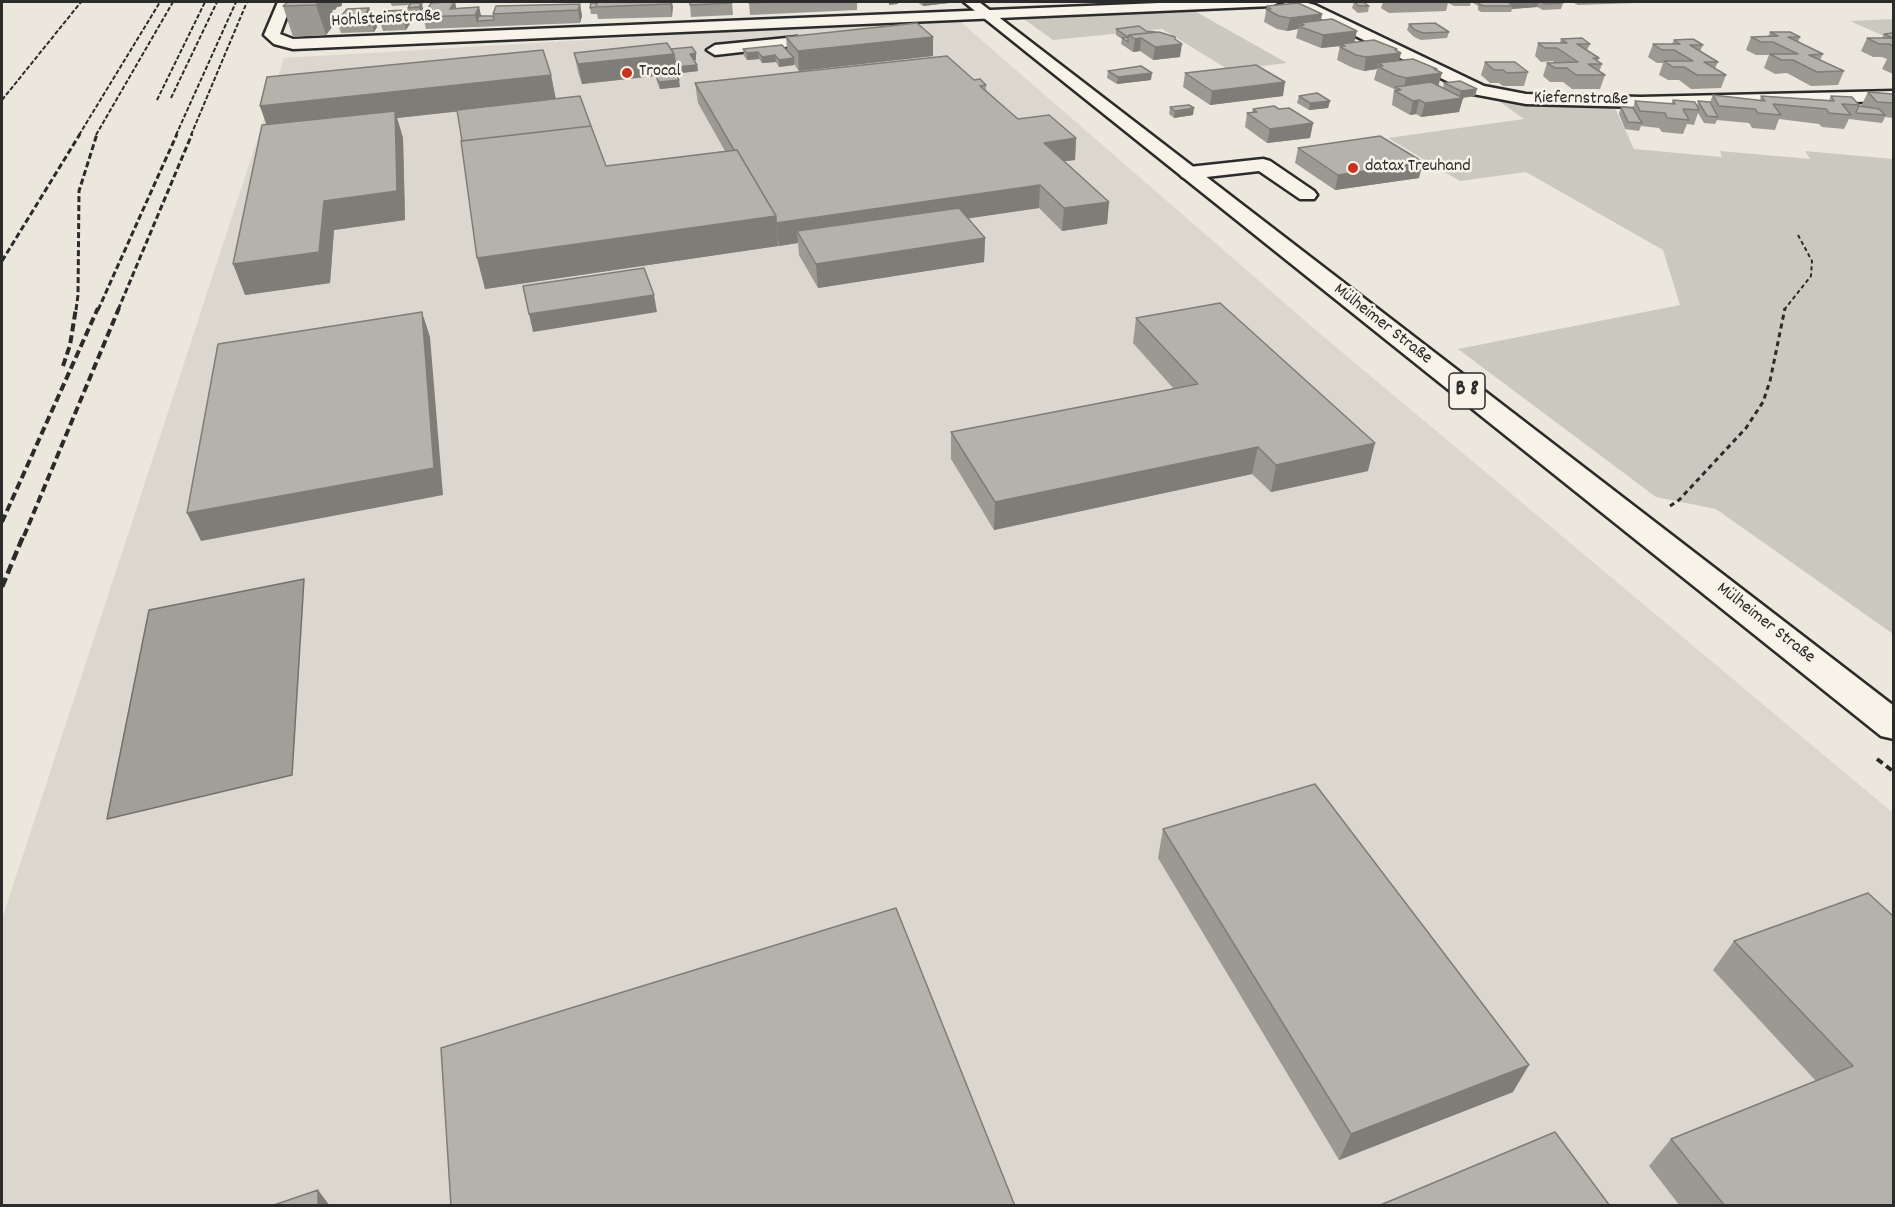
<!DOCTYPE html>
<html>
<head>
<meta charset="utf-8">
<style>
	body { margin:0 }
	#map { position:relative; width:1895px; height:1207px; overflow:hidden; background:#ebe7dd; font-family:Dekko,sans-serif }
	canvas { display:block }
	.frame { position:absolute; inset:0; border:3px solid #2b2b2b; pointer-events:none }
</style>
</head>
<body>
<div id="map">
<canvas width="1895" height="1207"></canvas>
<div class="frame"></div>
</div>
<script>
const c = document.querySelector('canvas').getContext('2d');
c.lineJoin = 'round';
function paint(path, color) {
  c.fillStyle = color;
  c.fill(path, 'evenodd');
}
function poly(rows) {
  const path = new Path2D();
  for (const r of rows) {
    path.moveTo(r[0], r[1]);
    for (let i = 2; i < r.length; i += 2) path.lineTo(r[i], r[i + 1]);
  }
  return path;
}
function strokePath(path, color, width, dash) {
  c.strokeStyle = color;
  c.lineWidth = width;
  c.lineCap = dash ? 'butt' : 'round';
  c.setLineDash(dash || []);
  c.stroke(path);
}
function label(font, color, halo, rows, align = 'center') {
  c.font = font + ' Dekko,sans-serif';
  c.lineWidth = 5;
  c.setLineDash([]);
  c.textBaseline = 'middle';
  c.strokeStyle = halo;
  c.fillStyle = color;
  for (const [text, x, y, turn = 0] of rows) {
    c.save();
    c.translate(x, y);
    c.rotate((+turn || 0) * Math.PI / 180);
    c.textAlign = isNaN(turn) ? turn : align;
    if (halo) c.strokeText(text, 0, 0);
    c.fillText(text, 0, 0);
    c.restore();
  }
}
const built = poly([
	[956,18,1318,332,1893,813,1893,1205,2,1206,2,919,284,58]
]);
const green = poly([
	[1191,9,1287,63,1229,70,1162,29,1053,40,1021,17],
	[1893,19,1893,40,1850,21],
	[1501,99,1541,104,1614,106,1634,149,1722,157,1720,151,1810,159,1805,151,1893,159,1893,634,1716,509,1656,497,1458,349,1680,305,1663,250,1526,172,1460,181,1388,138,1524,119,1500,102]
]);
const water = poly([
	[304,579,292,775,107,819,149,610,304,579]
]);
const pathFar2 = poly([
	[1784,310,1811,276,1812,261,1798,235]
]);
const pathFar1 = poly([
	[1670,506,1679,500,1746,428,1763,402,1770,381,1785,308]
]);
const path = poly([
	[1877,759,1894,772]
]);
const minor = poly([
	[278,2,292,2,280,34,293,39,1183,2,1279,2,1272,6,293,49,274,44,264,35,278,2],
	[1283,2,1304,2,1315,5,1484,86,1526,94,1641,97,1894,91,1894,101,1641,107,1526,104,1473,94,1305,11,1285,5,1283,2],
	[797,37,802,39,805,42,802,45,715,55,707,50,715,45,797,37],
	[1263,159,1270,161,1314,191,1317,195,1314,199,1300,199,1259,171,1189,179,1182,177,1179,173,1182,169,1189,167,1263,159]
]);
const major = poly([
	[964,2,979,2,1894,706,1894,739,1881,736,964,2]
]);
const railFar3 = poly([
	[171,98,217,2],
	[2,100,81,2],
	[157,100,205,2],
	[79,135,160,2],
	[96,135,173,2],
	[176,135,236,2],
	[191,135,247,2]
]);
const railFar2 = poly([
	[2,261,80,134],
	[76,310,78,295,79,191,97,134],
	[98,310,177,134],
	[118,310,192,134]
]);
const railFar1 = poly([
	[63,366,70,345,76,308],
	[2,522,98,308],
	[24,536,119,308]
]);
const rail = poly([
	[2,587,24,534]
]);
const wall = poly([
	[288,2,342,2,342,6,337,7,335,10,332,10,336,22,326,35,293,37,283,6],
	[390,2,422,2,421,3,423,9,420,13,410,14,408,8,410,5,392,6],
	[446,2,455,2,456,8,479,7,481,16,493,16,493,14,580,4,582,16,580,23,426,29,423,17],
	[462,2,479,2,463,3],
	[551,2,566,2,565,3,551,3],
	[672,2,672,17,598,19,597,14,591,14,590,8],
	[732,2,733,15,691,17,690,5],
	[749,2,857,2,857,10,750,15],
	[917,2,949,2,949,3,923,6],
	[1354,2,1369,6,1368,12,1358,13,1352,8],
	[1383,2,1471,2,1470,6,1454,6,1448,3,1446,11,1389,13,1381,8],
	[1473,2,1568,2,1561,2,1563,3,1561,9,1543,10,1537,7,1512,9,1511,12,1481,12,1478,10,1478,6,1473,3],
	[1572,2,1636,2,1636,3,1578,5],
	[1267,6,1322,14,1321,20,1354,42,1397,51,1399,60,1437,69,1438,86,1443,88,1444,83,1475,96,1463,98,1459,112,1421,117,1416,114,1410,115,1392,105,1394,89,1374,80,1377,69,1364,71,1353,68,1337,60,1340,46,1321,48,1296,38,1298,29,1287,31,1277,29,1264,22],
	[369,8,372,21,375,20,377,27,374,32,341,33,337,21],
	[408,10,411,22,406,30,383,31,379,19],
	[1409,24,1449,32,1447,38,1421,40,1414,37,1407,30],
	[1116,29,1146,31,1175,39,1180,57,1153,60,1140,51,1133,52,1121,44,1122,39,1116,35],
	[1770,32,1800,37,1798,42,1823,54,1820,60,1844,71,1838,85,1811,86,1787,73,1775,74,1764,68,1769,55,1756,55,1746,50,1751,37,1768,37],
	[1893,33,1893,74,1882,69,1887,59,1882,57,1873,57,1861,51,1867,38,1882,38,1884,34],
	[786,37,933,37,933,56,799,71,794,64,794,65,779,67,776,62,762,63,759,59,747,60,744,56,743,49,787,50],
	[1561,39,1590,44,1587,50,1599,58,1598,61,1602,64,1599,72,1605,75,1600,89,1572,89,1563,82,1550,82,1543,76,1547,63,1555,63,1553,61,1541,62,1535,56,1538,43,1560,43],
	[1674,40,1703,45,1700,51,1718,62,1715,68,1726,75,1721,88,1691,89,1679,80,1668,80,1659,75,1663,63,1657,63,1648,57,1653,44,1672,44],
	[671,49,696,53,696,60,694,60,697,65,698,71,676,74,680,87,660,89,657,82,656,76,582,84,578,72,574,53],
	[1485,62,1528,72,1524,86,1503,86,1499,83,1490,83,1481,75],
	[1108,71,1151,80,1117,84,1107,78],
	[1185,73,1283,96,1210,105,1183,87],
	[551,75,556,99,591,126,606,166,725,151,698,103,695,83,974,80,986,85,986,90,1018,119,1076,138,1075,160,1064,161,1109,202,1107,224,1062,231,1039,208,968,218,985,238,984,262,818,288,799,255,798,243,485,289,458,111,397,118,403,138,405,220,334,230,330,283,245,295,267,125,260,106],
	[1868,92,1893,94,1893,118,1885,117,1882,123,1849,119,1844,129,1822,127,1819,124,1779,119,1775,130,1752,128,1749,123,1717,120,1715,124,1704,123,1698,113,1694,125,1687,124,1683,134,1662,132,1659,128,1641,126,1639,131,1625,129,1619,114,1621,107,1633,108,1635,101,1671,104,1673,100,1697,106,1698,101,1710,102,1713,95,1760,100,1761,96,1829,100,1831,96,1861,106],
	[1299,96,1330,101,1328,108,1309,110,1297,103],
	[1170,107,1193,115,1174,118,1169,114],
	[1253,109,1279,109,1313,123,1310,138,1267,143,1245,127,1247,113,1252,112],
	[1298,148,1419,178,1335,190,1295,163],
	[1136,318,1368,471,1271,492,1252,474,994,530,951,459,951,432,1174,389,1133,343],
	[1163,829,1513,1092,1339,1160,1158,858],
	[1868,893,1893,1206,1680,1206,1649,1166,1671,1139,1816,1081,1713,970,1734,941]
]);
const shadedWall = poly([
	[313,2,342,2,342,6,337,7,335,10,332,10,336,22,326,35,316,5],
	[454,2,455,2,457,13,450,9],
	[670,2,672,2,673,7,672,17],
	[889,2,898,2,898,4,889,5],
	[923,2,949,2,949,3,923,6],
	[1530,2,1539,2,1537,7,1512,9,1513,6,1509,3],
	[422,3,423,9,420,13,419,7],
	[580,4,582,16,580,23,578,10],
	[479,7,482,20,477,21,478,27,475,15],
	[369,8,373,20,369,25,362,26,364,32,361,20],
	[408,10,411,22,406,30,403,18],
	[1322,14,1319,27,1304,25,1299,23,1298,29,1287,31,1290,18],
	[375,20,377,27,374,32,372,25],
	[1357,31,1354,44,1340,44,1340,46,1321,48,1323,35],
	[933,37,933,56,799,71,798,51],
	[1141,38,1140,51,1133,52,1135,39],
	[1182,44,1180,57,1153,60,1155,47],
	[1397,49,1396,54,1401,53,1398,66,1378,63,1377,69,1364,71,1366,57],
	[758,52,759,59,747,60,747,53],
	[696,53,696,60,691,61,690,54],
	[674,54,697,65,698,71,582,84,578,64],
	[775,55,776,62,762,63,762,57],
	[794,58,794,65,779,67,779,60],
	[1434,69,1437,69,1436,74,1442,73,1438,87,1403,91,1406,78],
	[1152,73,1151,80,1117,84,1118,77],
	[551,75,556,101,397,118,403,138,405,220,334,230,330,283,245,295,233,264,269,132,260,106],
	[679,80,680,87,660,89,659,82],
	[1285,82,1283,96,1210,105,1212,91],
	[1477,89,1475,96,1459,98,1461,91],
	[1463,98,1459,112,1421,117,1425,103],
	[1419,100,1416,114,1410,115,1413,101],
	[1330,101,1328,108,1309,110,1310,103],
	[1194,108,1193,115,1174,118,1175,111],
	[1313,123,1310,138,1267,143,1270,129],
	[1076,138,1075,160,1043,164,1044,143],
	[1423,162,1419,178,1335,190,1338,175],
	[1040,185,1039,208,803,243,797,231,798,243,779,246,776,223],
	[1109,202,1107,224,1062,231,1064,208],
	[776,216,778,246,485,289,477,258],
	[985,238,984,262,818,288,816,264],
	[654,295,657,312,533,332,529,314],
	[422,312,430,337,443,495,201,541,187,513],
	[1375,443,1368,471,1271,492,1276,465],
	[1258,447,1252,474,994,530,995,502],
	[1529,1065,1513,1092,1339,1160,1351,1134],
	[318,1190,330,1206,318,1206]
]);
const building = poly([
	[288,2,319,2,316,5,283,6,288,2],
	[446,2,454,2,450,9,479,7,475,15,423,17,431,3,446,2],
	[597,2,670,2,670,4,596,7,597,2],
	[690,2,732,2,732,3,690,5,690,2],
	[749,2,773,2,749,3,749,2],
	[1354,2,1363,2,1369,6,1359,6,1354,2],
	[1479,2,1530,2,1509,3,1513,6,1483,6,1479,4,1479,2],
	[1541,2,1560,2,1563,3,1545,4,1541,2],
	[411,3,422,3,419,7,408,8,411,3],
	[591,3,597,3,596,7,590,8,591,3],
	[1298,3,1322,14,1290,18,1279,16,1266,9,1271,9,1267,6,1298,3],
	[580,4,578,10,493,14,496,6,580,4],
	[369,8,361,20,337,21,347,9,369,8],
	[408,10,403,18,379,19,385,11,408,10],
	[479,16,493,16,494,20,477,21,479,16],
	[1332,19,1357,31,1323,35,1298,26,1304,25,1299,23,1332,19],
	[375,20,372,25,362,26,366,21,375,20],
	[917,23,933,37,798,51,786,37,917,23],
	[1435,23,1449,32,1423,33,1415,30,1409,24,1435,23],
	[1139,26,1146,31,1156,32,1129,35,1128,37,1116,29,1139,26],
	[1159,32,1175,37,1175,39,1182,44,1155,47,1141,38,1135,39,1129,35,1159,32],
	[1770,32,1790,32,1800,37,1788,37,1823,54,1809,55,1844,71,1817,72,1793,60,1781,60,1770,54,1798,54,1773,42,1761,42,1751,37,1778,36,1770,32],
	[1893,33,1893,46,1889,44,1879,44,1867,38,1893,38,1884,34,1893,33],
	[1128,37,1128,42,1122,38,1128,37],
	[1582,38,1590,44,1577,44,1599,58,1593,58,1602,64,1588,64,1605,75,1576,75,1567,68,1555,68,1547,63,1578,62,1557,48,1545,48,1538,43,1567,43,1561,39,1582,38],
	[1693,39,1703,45,1690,45,1718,62,1704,62,1726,75,1697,75,1684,67,1673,67,1664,61,1693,61,1674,50,1662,50,1653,44,1680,44,1674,40,1693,39],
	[1374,40,1397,49,1395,50,1401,53,1366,57,1356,55,1340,47,1345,46,1340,44,1374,40],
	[667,43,674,54,578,64,574,53,667,43],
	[782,45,794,58,779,60,775,55,762,57,758,52,747,53,743,49,782,45],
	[692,47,696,53,690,54,697,65,676,67,674,54,671,49,692,47],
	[543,50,551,75,260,106,267,77,543,50],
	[947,56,974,80,980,79,986,85,980,86,1018,119,1049,115,1076,138,1044,143,1109,202,1064,208,1040,185,776,223,776,216,737,150,734,150,695,83,947,56],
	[1413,59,1437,69,1434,69,1442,73,1406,78,1395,75,1377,66,1383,66,1378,63,1413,59],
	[1485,62,1515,62,1528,72,1507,73,1503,70,1494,70,1485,62],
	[1256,65,1285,82,1212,91,1185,73,1256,65],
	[1141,66,1152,73,1118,77,1108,71,1141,66],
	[675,73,679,80,659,82,656,76,675,73],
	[1460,81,1477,89,1461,91,1444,83,1460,81],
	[1431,82,1463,98,1425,103,1419,100,1413,101,1395,91,1401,90,1395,87,1431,82],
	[1868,92,1893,94,1893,103,1877,102,1868,92],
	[1317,93,1330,101,1310,103,1299,96,1317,93],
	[1713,95,1765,101,1761,96,1834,101,1831,96,1852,97,1859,105,1842,104,1851,115,1829,113,1826,109,1773,104,1781,115,1758,113,1755,109,1719,106,1713,95],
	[580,96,591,126,462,141,457,110,580,96],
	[1673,100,1695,102,1699,110,1683,109,1689,120,1667,118,1665,113,1640,111,1635,101,1675,104,1673,100],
	[1698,101,1710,102,1718,117,1707,116,1698,101],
	[1189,105,1194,108,1175,111,1170,107,1189,105],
	[1274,106,1279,109,1289,108,1313,123,1270,129,1247,113,1257,112,1253,109,1274,106],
	[1859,106,1879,109,1885,115,1856,113,1856,112,1859,106],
	[1621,107,1633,108,1642,123,1628,122,1621,107],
	[395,111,397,191,324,201,319,252,233,264,262,125,395,111],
	[591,126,606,166,737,150,776,216,477,258,461,141,591,126],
	[1380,136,1423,162,1338,175,1298,148,1380,136],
	[959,208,985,238,816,264,797,231,959,208],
	[644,268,654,295,529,314,523,286,644,268],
	[1220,303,1375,443,1276,465,1258,447,995,502,951,432,1198,384,1136,318,1220,303],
	[422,312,434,468,187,513,218,344,422,312],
	[1315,784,1529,1065,1351,1134,1163,829,1315,784],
	[1868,893,1893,916,1893,1206,1725,1206,1671,1139,1853,1066,1734,941,1868,893],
	[896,908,1015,1206,451,1206,441,1048,896,908],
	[1555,1132,1610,1206,1378,1206,1555,1132],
	[318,1190,318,1206,271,1206,318,1190]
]);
const markers = [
	[627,73,6,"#c8321e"],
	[1353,168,6,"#c8321e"]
];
const farStreetnames = [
	["Hohlsteinstraße",386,20,-3],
	["Kiefernstraße",1581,100,1],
	["Mülheimer Straße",1382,325,38],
	["Mülheimer Straße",1765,624,38]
];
const farPoinames = [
	["Trocal",639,73],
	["datax Treuhand",1365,168]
];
const shields = [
	[1467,391,36]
];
const shieldNames = [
	["B 8",1467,391]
];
paint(built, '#dbd7ce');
paint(green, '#cbc8bf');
paint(water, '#a29f98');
strokePath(water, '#72716c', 1.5);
strokePath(minor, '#2b2b2b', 5);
strokePath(major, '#2b2b2b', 5);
strokePath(pathFar2, '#2b2b2b', 2, [4, 3]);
strokePath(pathFar1, '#2b2b2b', 3, [5, 4]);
strokePath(path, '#2b2b2b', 4, [7, 4.5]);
paint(minor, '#f7f3e8');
paint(major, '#f7f3e8');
strokePath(railFar3, '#2b2b2b', 2, [4.5, 2]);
strokePath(railFar2, '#2b2b2b', 3, [6, 3]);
strokePath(railFar1, '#2b2b2b', 4, [8, 4]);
strokePath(rail, '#2b2b2b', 4.5, [10, 4.5]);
paint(wall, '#9c9993');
paint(shadedWall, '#7f7d78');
paint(building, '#b5b2ab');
strokePath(building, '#7f7d78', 1.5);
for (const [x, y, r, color] of markers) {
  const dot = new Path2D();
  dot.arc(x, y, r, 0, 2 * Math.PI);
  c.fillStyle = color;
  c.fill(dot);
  strokePath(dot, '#f7f3e8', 2);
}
label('18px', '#2b2b2b', '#f7f3e8', farStreetnames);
label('18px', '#2b2b2b', '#f7f3e8', farPoinames, 'left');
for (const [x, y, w] of shields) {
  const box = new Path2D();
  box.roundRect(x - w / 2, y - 18, w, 36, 4.5);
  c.fillStyle = '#f7f3e8';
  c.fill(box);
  strokePath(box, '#2b2b2b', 1.5);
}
label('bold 21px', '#2b2b2b', null, shieldNames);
</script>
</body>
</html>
